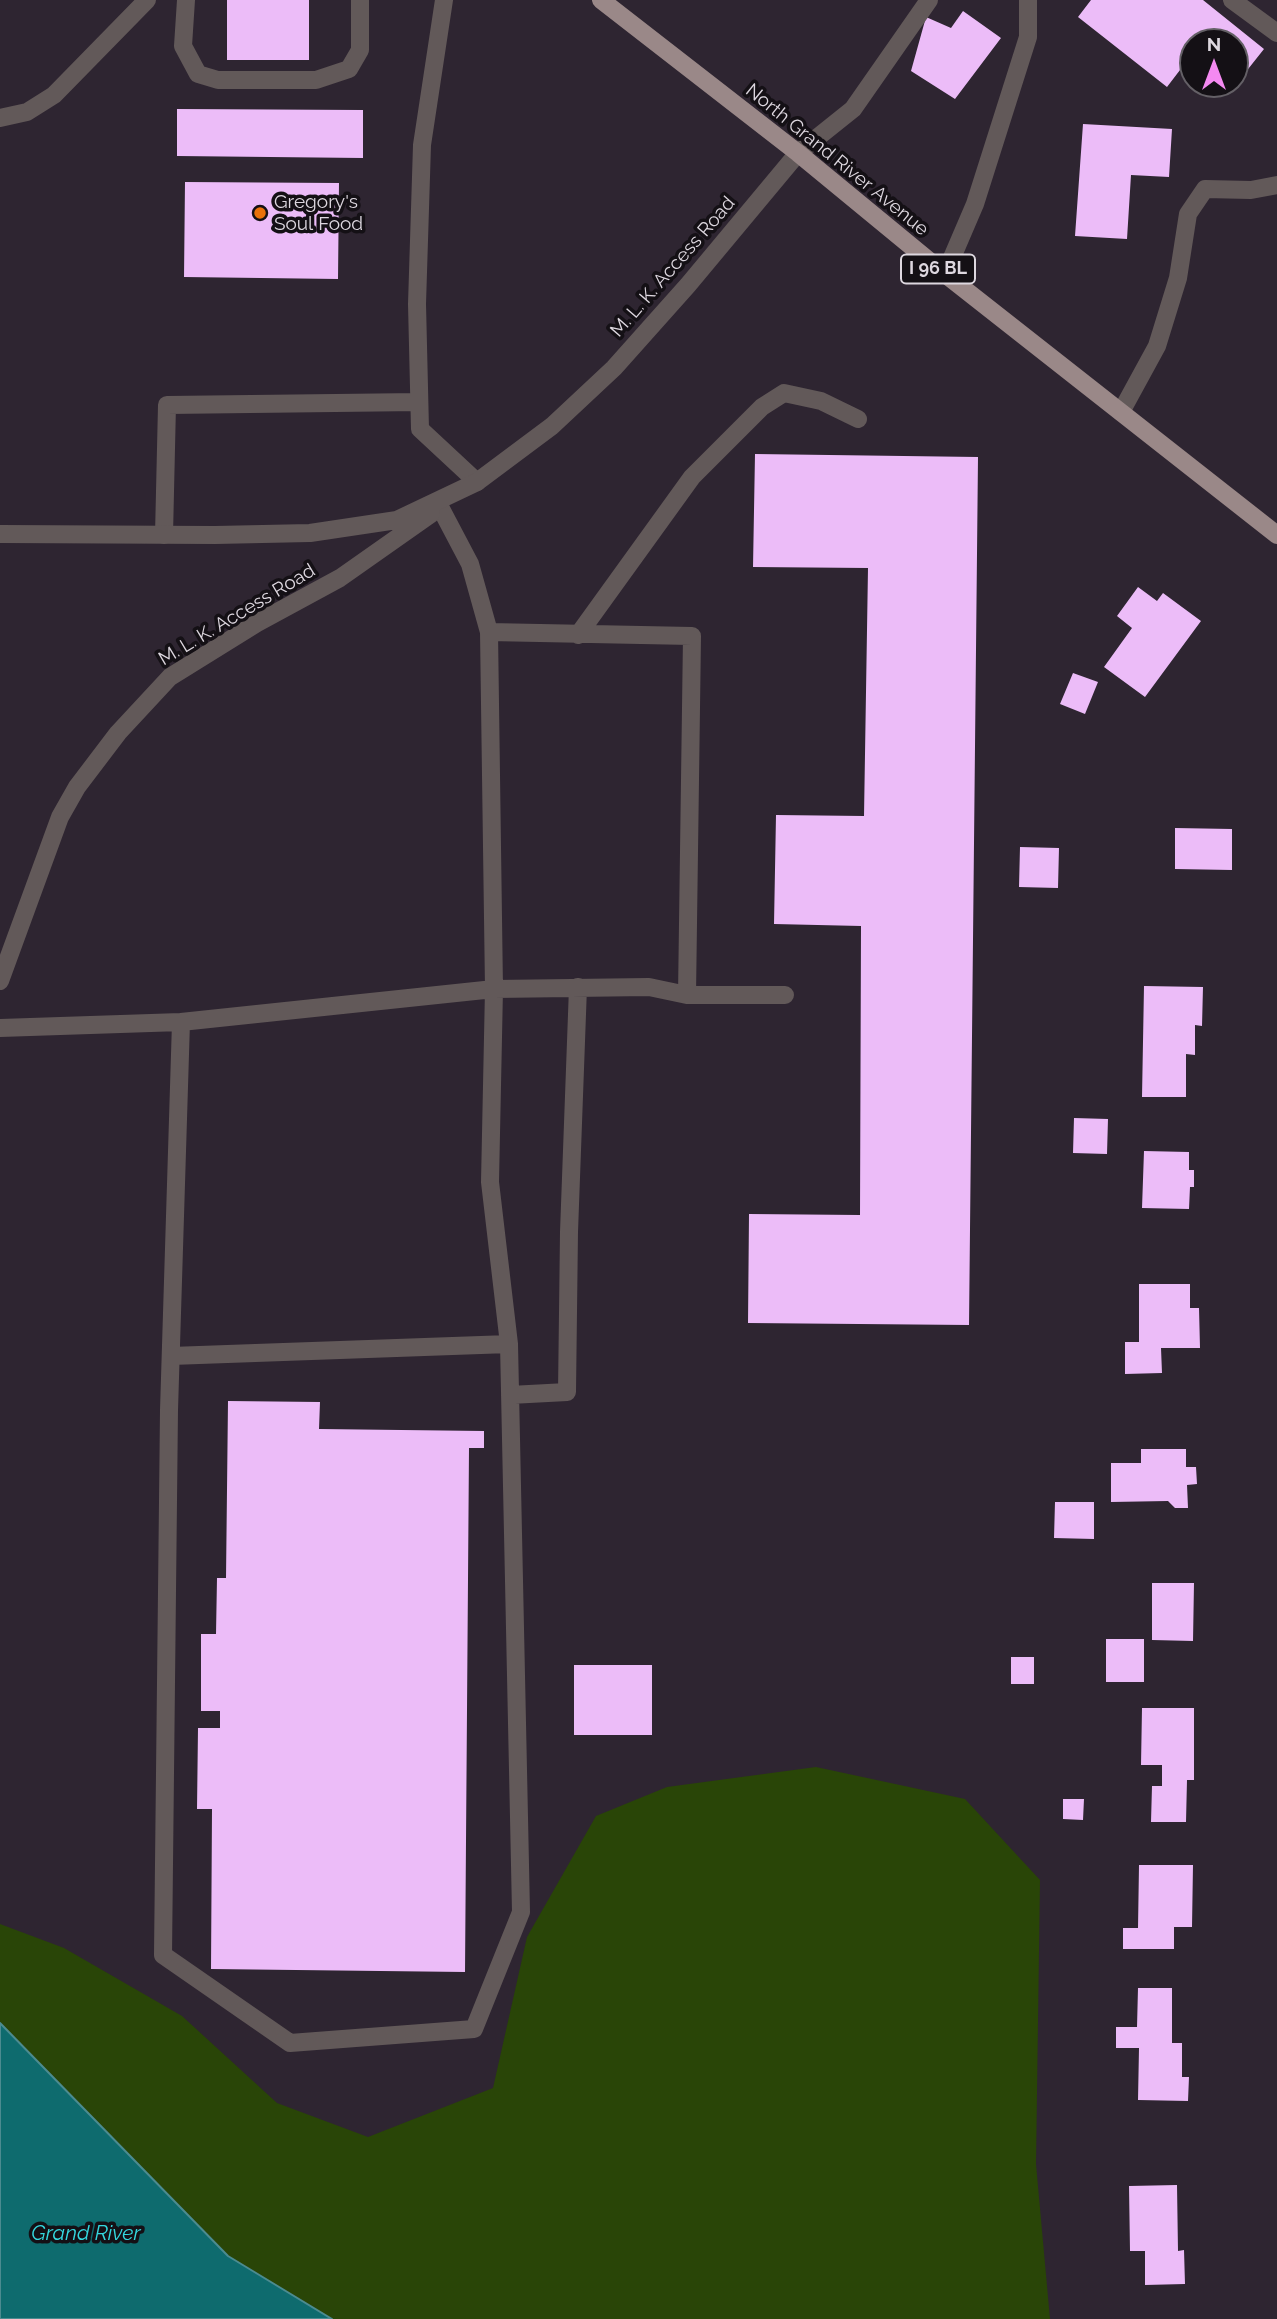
<!DOCTYPE html>
<html>
<head>
<meta charset="utf-8">
<style>
	body { margin:0 }
	#map { position:relative; width:1277px; height:2319px; overflow:hidden; background:#2e2531; font-family:Raleway,sans-serif }
	canvas { display:block }
	.north { position:absolute; left:1179px; top:28px; width:70px; height:70px; box-sizing:border-box; background:#141015; border:2px solid #646066; border-radius:50%; rotate:0deg; font-size:19px; font-weight:700; line-height:28px; text-align:center; color:#ddd7df }
	.north::after { content:''; display:block; margin:auto; width:24px; height:32px; background:#f489f1; clip-path:polygon(50% 0,100% 100%,50% 72%,0 100%) }
</style>
</head>
<body>
<div id="map">
<canvas width="1277" height="2319"></canvas>
<div class="north">N</div>
</div>
<script>
const c = document.querySelector('canvas').getContext('2d');
c.lineJoin = 'round';
function paint(path, color) {
  c.fillStyle = color;
  c.fill(path, 'evenodd');
}
function poly(rows) {
  const path = new Path2D();
  for (const r of rows) {
    path.moveTo(r[0], r[1]);
    for (let i = 2; i < r.length; i += 2) path.lineTo(r[i], r[i + 1]);
  }
  return path;
}
function strokePath(path, color, width, dash) {
  c.strokeStyle = color;
  c.lineWidth = width;
  c.lineCap = dash ? 'butt' : 'round';
  c.setLineDash(dash || []);
  c.stroke(path);
}
function label(font, color, halo, rows, align = 'center') {
  c.font = font + ' Raleway,sans-serif';
  c.lineWidth = 7;
  c.setLineDash([]);
  c.textBaseline = 'middle';
  c.strokeStyle = halo;
  c.fillStyle = color;
  for (const [text, x, y, turn = 0] of rows) {
    c.save();
    c.translate(x, y);
    c.rotate((+turn || 0) * Math.PI / 180);
    c.textAlign = isNaN(turn) ? turn : align;
    if (halo) c.strokeText(text, 0, 0);
    c.fillText(text, 0, 0);
    c.restore();
  }
}
const green = poly([
	[816,1767,965,1799,1040,1880,1036,2164,1050,2319,332,2319,228,2256,0,2023,0,1924,64,1948,182,2016,277,2103,368,2137,493,2088,527,1937,596,1816,667,1787]
]);
const water = poly([
	[0,2023,228,2256,332,2319,0,2319,0,2023]
]);
const building = poly([
	[227,0,309,0,309,60,227,60],
	[1091,0,1203,0,1264,49,1237,83,1235,81,1235,42,1193,42,1193,53,1167,87,1078,17],
	[963,11,1001,38,955,99,911,71,926,17,951,28],
	[177,109,363,110,363,158,177,156],
	[1083,124,1172,129,1169,177,1131,175,1127,239,1075,236],
	[185,182,339,183,338,279,184,277],
	[755,454,978,457,969,1325,748,1323,749,1214,860,1215,861,926,774,924,776,815,864,816,868,568,753,567],
	[1138,587,1157,601,1163,593,1201,621,1145,697,1104,667,1132,628,1117,616],
	[1073,673,1098,682,1085,714,1060,704],
	[1175,828,1232,829,1232,870,1175,869],
	[1020,847,1059,848,1058,888,1019,887],
	[1144,986,1203,987,1202,1026,1195,1025,1195,1055,1186,1054,1186,1097,1142,1097],
	[1074,1118,1108,1119,1107,1154,1073,1153],
	[1144,1151,1189,1152,1189,1170,1194,1170,1194,1187,1190,1187,1189,1209,1142,1208],
	[1139,1284,1190,1284,1190,1308,1199,1308,1200,1348,1161,1348,1162,1373,1125,1374,1125,1342,1139,1342],
	[228,1401,320,1402,319,1429,484,1431,484,1448,469,1448,465,1972,211,1969,212,1809,197,1809,198,1728,220,1728,220,1711,201,1711,201,1634,216,1634,217,1578,226,1578],
	[1141,1449,1186,1449,1186,1467,1196,1467,1197,1484,1187,1485,1188,1508,1175,1508,1168,1501,1111,1502,1111,1463,1141,1463],
	[1055,1502,1094,1502,1094,1539,1054,1538],
	[1152,1583,1194,1583,1193,1641,1152,1640],
	[1106,1639,1144,1639,1144,1682,1106,1682],
	[1011,1657,1034,1657,1034,1684,1011,1684],
	[574,1665,652,1665,652,1735,574,1735],
	[1142,1708,1194,1708,1194,1780,1187,1780,1186,1822,1151,1822,1152,1786,1162,1786,1162,1765,1141,1765],
	[1063,1799,1084,1799,1083,1820,1063,1819],
	[1139,1865,1193,1865,1192,1927,1174,1927,1174,1949,1123,1949,1123,1928,1138,1928],
	[1138,1988,1172,1988,1172,2043,1182,2043,1182,2077,1189,2077,1188,2101,1138,2100,1139,2048,1116,2048,1116,2027,1137,2027],
	[1177,2185,1178,2251,1184,2250,1185,2284,1145,2285,1145,2251,1130,2251,1129,2186]
]);
const service = poly([
	[186,0,183,46,198,74,218,80,316,80,349,69,360,50,360,0],
	[444,0,422,145,417,304,420,429,477,482],
	[1232,0,1277,33],
	[0,118,27,112,54,95,147,0],
	[798,153,853,109,929,0],
	[945,274,975,204,1028,37,1028,0],
	[1121,412,1157,346,1178,278,1188,214,1205,189,1251,190,1277,185],
	[440,507,470,564,489,632,494,989,649,987,687,995,785,995],
	[164,535,167,405,419,402],
	[489,632,692,636,687,995],
	[578,635,692,477,762,407,784,393,821,401,858,419],
	[181,1022,494,989,490,1182,509,1344],
	[0,1028,181,1022,169,1410,163,1955,290,2043,474,2029,521,1912,509,1344,171,1356],
	[510,1395,567,1392,569,1232,578,987]
]);
const minor = poly([
	[0,534,215,535,310,533,397,520,477,482,552,426,614,368,688,285,798,153],
	[0,981,60,817,77,787,118,733,170,677,257,623,340,578,431,514]
]);
const primary = poly([
	[601,0,798,153,945,274,1277,535]
]);
const markers = [
	[260,213,7,"#e8710a"]
];
const shields = [
	[938,269,74]
];
const shieldNames = [
	["I 96 BL",938,269]
];
const streetNames = [
	["North Grand River Avenue",837,160,39],
	["M. L. K. Access Road",673,267,-49],
	["M. L. K. Access Road",237,615,-31]
];
const poiNames = [
	["Gregory's",274,202],
	["Soul Food",274,224]
];
const waterNames = [
	["Grand River",86,2234]
];
paint(green, '#294507');
paint(water, '#0e6b6e');
strokePath(water, '#4c8b90', 2);
paint(building, '#ecbcf8');
strokePath(service, '#625959', 18);
strokePath(minor, '#625959', 18);
strokePath(primary, '#9a8888', 18);
for (const [x, y, r, color] of markers) {
  const dot = new Path2D();
  dot.arc(x, y, r, 0, 2 * Math.PI);
  c.fillStyle = color;
  c.fill(dot);
  strokePath(dot, '#141015', 2.5);
}
for (const [x, y, w] of shields) {
  const box = new Path2D();
  box.roundRect(x - w / 2, y - 14.5, w, 29, 5);
  c.fillStyle = '#141015';
  c.fill(box);
  strokePath(box, '#ddd7df', 2);
}
label('bold 18px', '#ddd7df', null, shieldNames);
label('19px', '#ddd7df', '#141015', streetNames);
label('19px', '#ddd7df', '#141015', poiNames, 'left');
label('italic 21px', '#34d8df', '#141015', waterNames);
</script>
</body>
</html>
